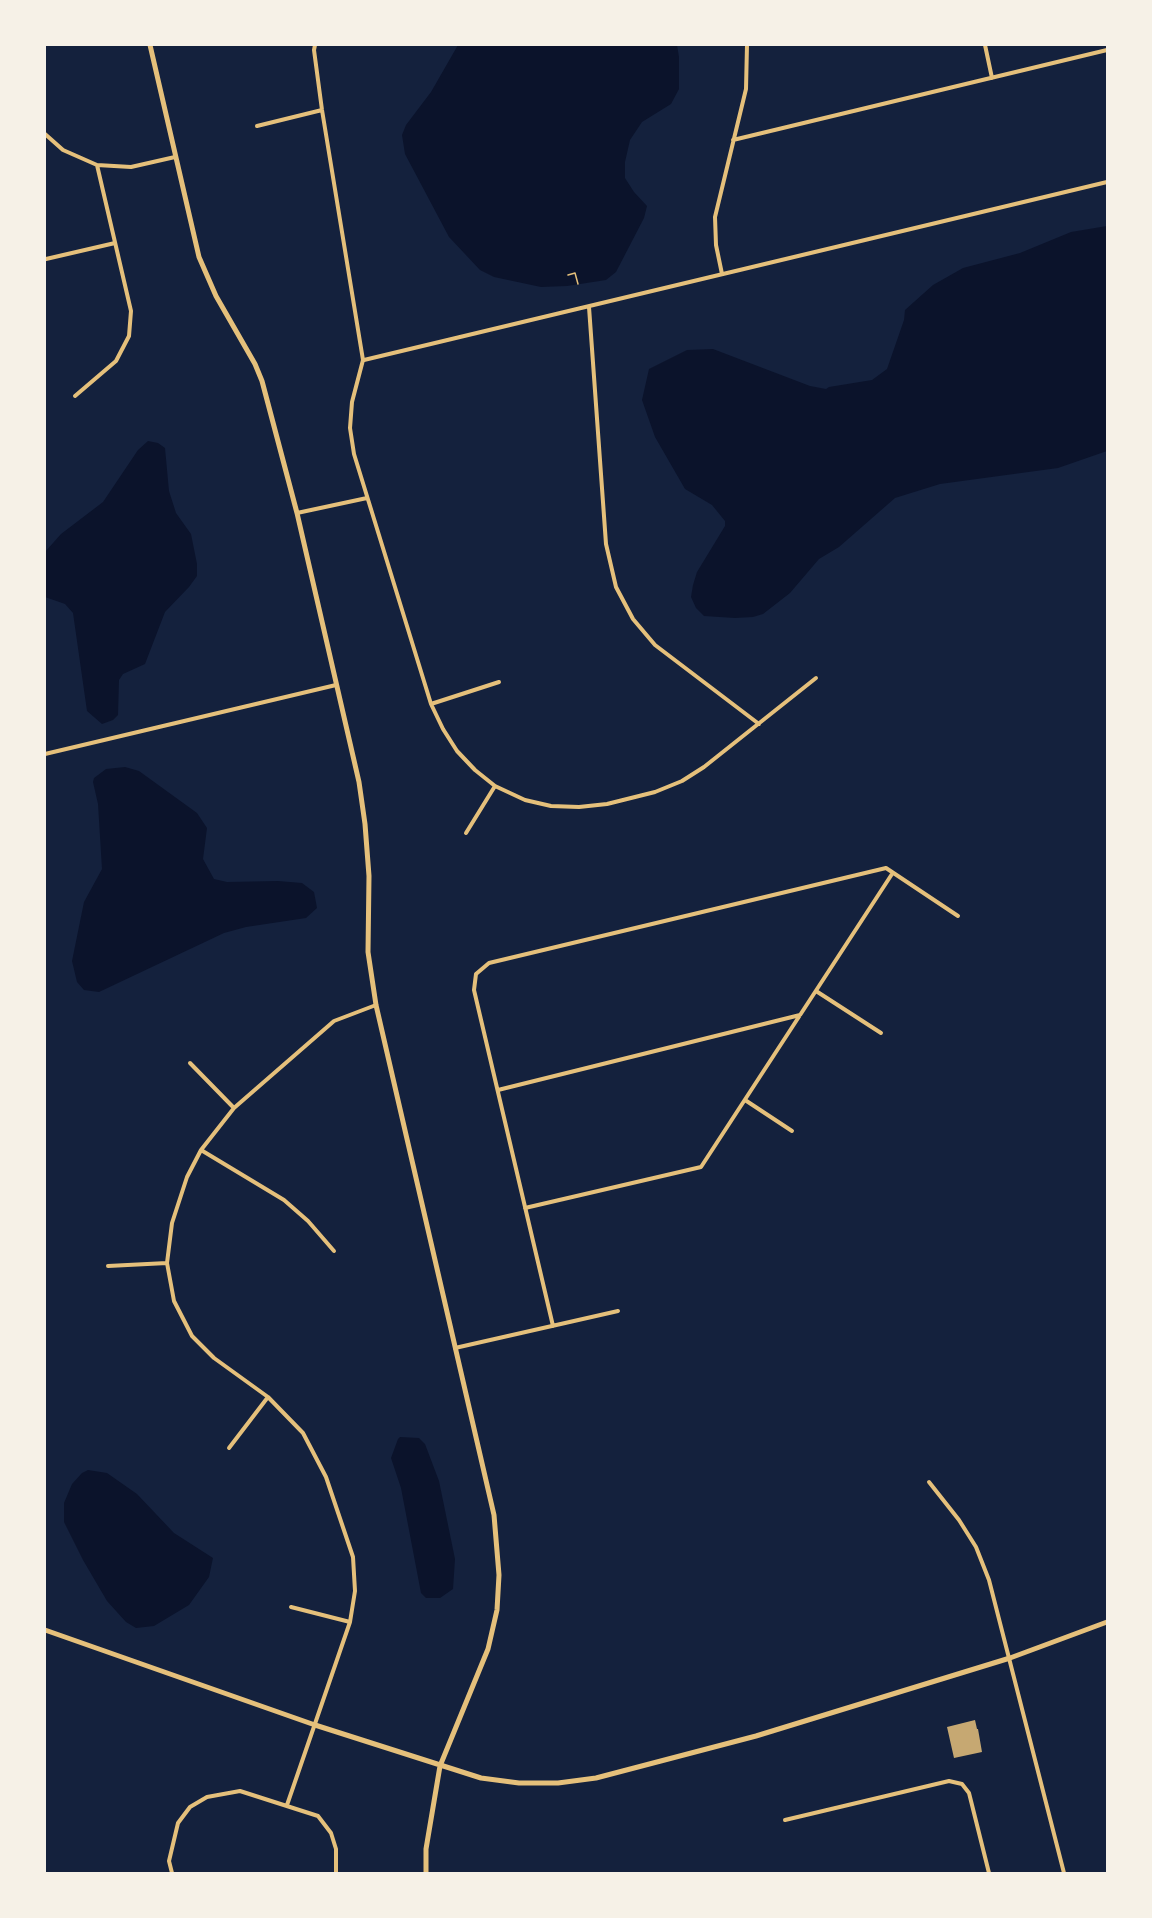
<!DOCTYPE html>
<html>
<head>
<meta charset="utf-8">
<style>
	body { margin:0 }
	#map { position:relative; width:1152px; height:1918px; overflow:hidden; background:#14213d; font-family:"Exo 2",sans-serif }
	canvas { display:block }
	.frame { position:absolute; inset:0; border:46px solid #f6f1e7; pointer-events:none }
</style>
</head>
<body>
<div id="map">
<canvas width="1152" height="1918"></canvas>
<div class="frame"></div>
</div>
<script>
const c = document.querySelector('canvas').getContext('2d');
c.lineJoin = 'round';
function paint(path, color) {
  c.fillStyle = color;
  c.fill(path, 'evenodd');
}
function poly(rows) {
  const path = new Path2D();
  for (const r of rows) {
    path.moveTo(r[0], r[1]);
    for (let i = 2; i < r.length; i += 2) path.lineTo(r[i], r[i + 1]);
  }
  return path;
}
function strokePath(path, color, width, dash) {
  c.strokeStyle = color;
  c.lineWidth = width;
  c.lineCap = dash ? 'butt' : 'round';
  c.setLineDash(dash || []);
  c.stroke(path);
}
const water = poly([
	[458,45,677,45,679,57,679,89,671,104,642,122,630,140,625,162,625,178,634,192,647,206,644,218,616,272,606,280,567,286,541,287,494,277,480,270,449,237,405,154,402,135,406,125,431,92],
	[1107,226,1107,451,1058,468,940,484,895,498,839,547,819,559,790,593,763,614,753,617,735,618,704,616,696,608,691,597,693,585,697,572,725,526,725,521,712,505,685,489,655,437,642,400,649,369,687,350,713,349,810,386,826,389,829,387,872,380,887,369,904,320,905,310,933,285,963,268,1020,253,1071,232],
	[148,441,158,443,165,448,169,491,176,513,191,534,197,564,197,576,189,587,165,612,145,664,123,674,119,680,118,715,113,720,102,724,87,711,73,613,65,604,45,597,45,552,61,534,103,502,138,450],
	[125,767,139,771,197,813,207,828,203,859,214,879,227,882,278,881,302,883,314,892,317,908,306,918,246,927,224,933,99,992,84,990,77,982,72,961,84,902,102,869,98,804,93,782,94,778,106,769],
	[400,1437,419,1438,425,1444,439,1481,455,1559,453,1589,440,1598,426,1598,421,1593,401,1488,391,1458,398,1439],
	[88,1470,107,1473,137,1494,174,1533,213,1558,209,1577,189,1605,154,1626,136,1628,126,1622,107,1601,83,1560,64,1522,64,1503,72,1484,82,1473]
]);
const building = poly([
	[975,1720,977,1729,978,1729,982,1752,954,1758,947,1727]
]);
const path = poly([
	[568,275,575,273,578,284]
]);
const minor = poly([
	[315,45,314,50,322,110,363,360,352,402,350,428,354,454,431,704,443,729,457,751,475,770,495,786,525,800,551,806,579,807,607,804,655,792,682,781,704,767,816,678],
	[985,45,992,78],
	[257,126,322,110],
	[45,134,63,150,97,165,131,167,175,157],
	[733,140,1107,50],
	[46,259,115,243],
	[722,274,716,245,715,217,746,89,747,45],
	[589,307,606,544,616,587,633,619,655,645,759,724],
	[364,360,1107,182],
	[75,396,116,361,129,336,131,311,97,165],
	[297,513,367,498],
	[431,704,499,682],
	[45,754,336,685],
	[466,833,495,786],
	[816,991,881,1033],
	[190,1063,234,1108],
	[498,1090,800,1015],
	[745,1100,792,1131],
	[201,1150,284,1200,308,1221,334,1251],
	[525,1208,701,1167,892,874],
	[108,1266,167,1263],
	[553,1326,474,990,476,974,489,963,886,868,958,916],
	[455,1348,618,1311],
	[229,1448,268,1397],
	[929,1482,959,1520,976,1547,989,1580,1064,1873],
	[291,1607,350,1622],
	[287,1805,350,1622,355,1591,353,1557,326,1477,303,1433,268,1397,214,1358,192,1336,174,1301,167,1263,172,1223,187,1177,201,1150,234,1108,334,1021,376,1005],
	[785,1820,949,1781,962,1784,969,1793,989,1873],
	[172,1873,169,1861,178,1823,190,1807,207,1797,240,1791,318,1816,331,1833,336,1849,336,1873]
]);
const tertiary = poly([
	[150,45,199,257,216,296,255,364,262,381,297,513,359,782,365,824,369,876,368,952,376,1005,494,1515,499,1575,497,1610,488,1649,440,1766,426,1849,426,1873],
	[45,1630,315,1725,481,1778,519,1783,558,1783,596,1778,756,1736,1010,1658,1107,1622]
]);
paint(water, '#0b132b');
paint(building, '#c6a872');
strokePath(path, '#e5c07b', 1.5);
strokePath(minor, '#e5c07b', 4);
strokePath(tertiary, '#e5c07b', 5);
</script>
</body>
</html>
